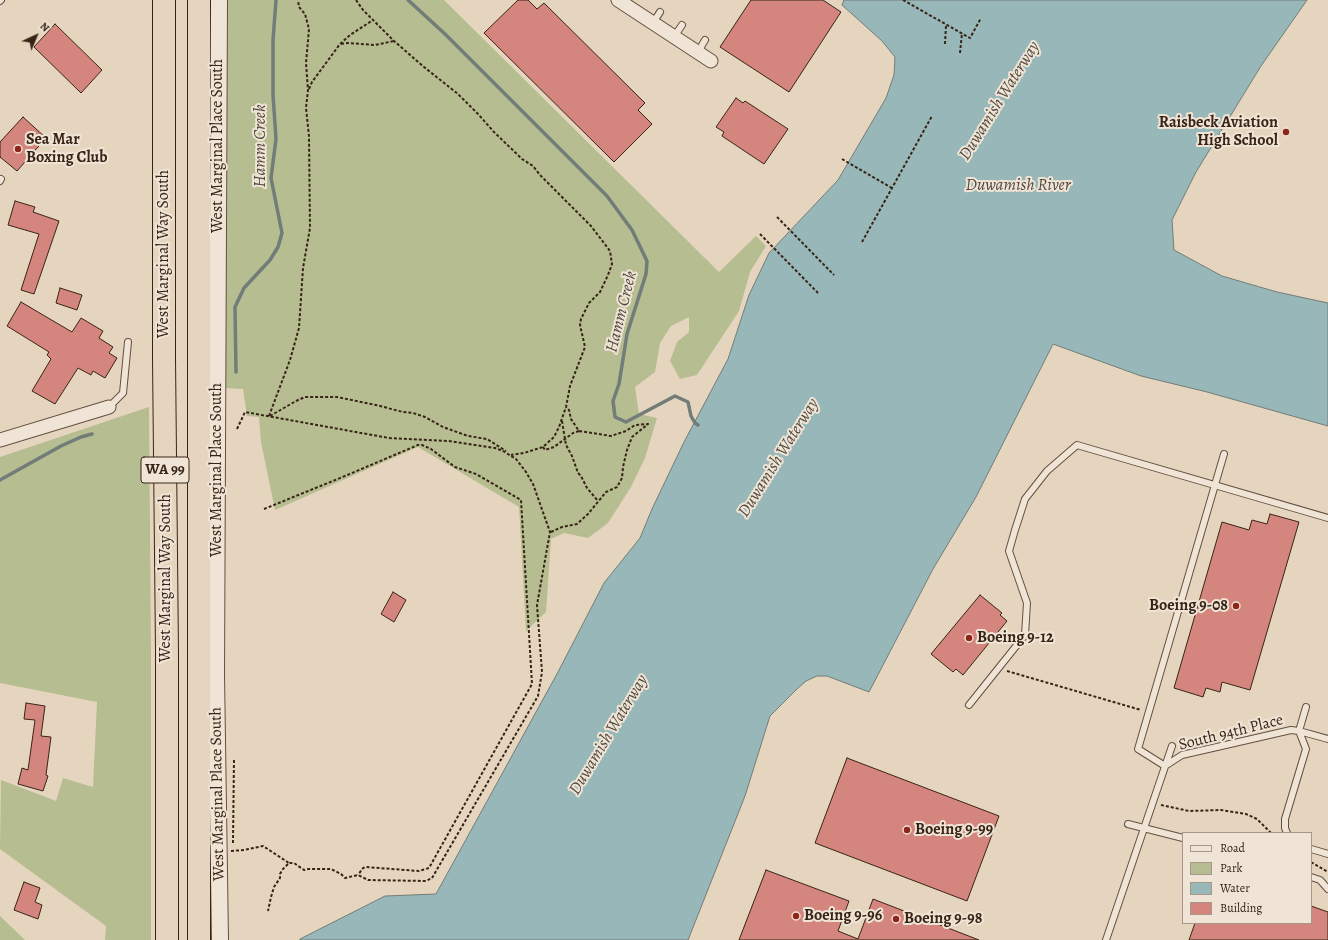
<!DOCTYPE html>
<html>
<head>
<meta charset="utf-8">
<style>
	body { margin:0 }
	#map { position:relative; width:1328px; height:940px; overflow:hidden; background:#e6d5be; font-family:Alegreya,serif }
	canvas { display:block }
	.legend { position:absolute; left:1182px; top:832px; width:130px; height:92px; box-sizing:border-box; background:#efe4d5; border:1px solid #a69789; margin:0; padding:5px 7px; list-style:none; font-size:12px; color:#382417 }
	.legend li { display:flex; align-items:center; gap:8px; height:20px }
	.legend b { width:20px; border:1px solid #a69789 }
	.north { position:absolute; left:16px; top:16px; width:40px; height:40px; -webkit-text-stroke:3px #efe4d5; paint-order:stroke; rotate:44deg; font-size:11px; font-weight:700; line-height:16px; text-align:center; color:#382417 }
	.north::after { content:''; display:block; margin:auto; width:14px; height:18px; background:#382417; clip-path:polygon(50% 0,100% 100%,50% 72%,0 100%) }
</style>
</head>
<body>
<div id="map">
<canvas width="1328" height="940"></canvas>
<ul class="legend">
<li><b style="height:5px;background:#efe4d5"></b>Road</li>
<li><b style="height:11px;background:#b6bd91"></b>Park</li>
<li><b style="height:11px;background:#98b7b8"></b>Water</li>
<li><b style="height:11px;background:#d3857e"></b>Building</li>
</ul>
<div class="north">N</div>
</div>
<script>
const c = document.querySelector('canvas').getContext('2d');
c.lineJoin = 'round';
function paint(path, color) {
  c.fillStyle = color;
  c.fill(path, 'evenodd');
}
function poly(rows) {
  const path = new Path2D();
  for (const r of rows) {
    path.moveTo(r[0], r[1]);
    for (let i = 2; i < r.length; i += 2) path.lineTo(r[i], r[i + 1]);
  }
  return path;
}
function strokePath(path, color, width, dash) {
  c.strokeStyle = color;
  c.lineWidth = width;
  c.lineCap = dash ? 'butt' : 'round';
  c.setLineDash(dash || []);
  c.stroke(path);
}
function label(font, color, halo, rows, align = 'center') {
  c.font = font + ' Alegreya,serif';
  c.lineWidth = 4;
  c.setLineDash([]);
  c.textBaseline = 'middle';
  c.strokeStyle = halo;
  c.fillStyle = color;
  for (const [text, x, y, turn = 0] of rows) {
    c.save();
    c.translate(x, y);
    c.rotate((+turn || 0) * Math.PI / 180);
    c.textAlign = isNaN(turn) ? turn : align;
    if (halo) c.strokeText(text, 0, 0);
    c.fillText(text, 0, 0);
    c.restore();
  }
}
const green = poly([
	[227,0,444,0,719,272,756,236,766,246,750,272,739,311,697,375,680,379,670,361,677,342,689,332,689,317,671,326,660,343,655,372,635,387,639,414,657,418,645,458,631,487,608,523,588,538,564,533,551,539,546,612,526,631,519,507,418,447,275,510,261,442,259,417,247,416,243,389,225,388],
	[149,407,151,653,151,940,105,940,106,926,0,849,1,780,56,801,63,778,93,787,97,702,0,683,0,457],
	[0,916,25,940,0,940]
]);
const water = poly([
	[844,0,1307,0,1261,66,1196,172,1172,220,1174,250,1222,276,1277,292,1328,303,1328,426,1207,392,1141,376,1053,344,976,497,933,569,869,692,827,676,817,676,806,681,797,689,770,716,745,796,688,940,300,940,300,939,385,896,436,894,558,672,604,583,640,538,652,509,684,442,728,359,749,295,769,253,838,180,886,98,894,75,895,57,882,41,842,5,844,0]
]);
const stream = poly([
	[408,0,445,34,607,196,632,230,647,261,646,274,627,334,619,384,613,401,615,417,626,422,675,396,688,402,691,416,695,423,698,425],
	[236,372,235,307,244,288,270,260,278,247,282,233,271,178,276,139,273,95,273,40,276,0],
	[0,480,61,446,81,437,92,434]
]);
const building = poly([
	[518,0,528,0,537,9,544,3,645,103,638,110,652,124,614,162,484,33,518,0],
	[751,0,823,0,841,12,789,92,720,47,751,0],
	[55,24,102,70,81,93,34,47,55,24],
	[736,98,743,103,745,101,788,129,764,164,722,136,724,132,716,127,736,98],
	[23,117,46,138,17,171,0,157,0,142,23,117],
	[15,201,35,207,33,212,59,221,34,294,21,290,39,234,8,225,15,201],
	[60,288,82,295,77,310,56,303,60,288],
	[21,302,72,332,81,318,103,331,99,338,113,347,109,353,117,358,105,378,93,371,91,375,78,368,55,404,32,391,51,359,47,355,49,352,7,326,21,302],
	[1270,514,1299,522,1250,690,1222,682,1220,692,1206,688,1203,697,1174,688,1222,522,1249,530,1252,520,1267,524,1270,514],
	[393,592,406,600,394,622,381,614,393,592],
	[980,595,1002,613,1000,615,1007,621,963,675,956,669,953,672,931,654,980,595],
	[26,703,45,706,41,736,51,737,46,775,48,776,43,791,18,784,22,768,28,770,35,720,24,719,26,703],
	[847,758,999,816,967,901,815,843,847,758],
	[766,870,849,901,838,931,858,939,873,899,979,940,739,940,766,870],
	[24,882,40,888,35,902,42,905,38,919,14,910,24,882],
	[1311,906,1328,912,1328,940,1189,940,1195,923,1311,923,1311,906]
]);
const path = poly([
	[356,0,363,10,394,41,424,67,458,94,478,114,494,132,522,159,533,166,540,175,591,226,610,251,612,264,608,275,600,292,589,303,581,319,580,325,585,347,570,386,566,407,559,427,554,437,543,447,524,453,511,455],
	[903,0,970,38,981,18],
	[341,44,348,43,375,45,394,41],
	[945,44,946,25],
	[960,53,962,33],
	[309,89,312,82,340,44,350,35,373,20],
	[842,159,892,188],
	[777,217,834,275],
	[760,234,818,293],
	[862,242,932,116],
	[269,416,290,360,299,328,303,268,310,228,309,136,306,108,308,90,306,63,309,29,305,14,299,7,298,0],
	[270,416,296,401,305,397,337,397,376,405,403,412,413,413,425,417,443,427,468,436,487,439,506,451],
	[562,421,566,445,572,456,578,473,581,476,587,488,598,501],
	[237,429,245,412,389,438,449,441,495,448,503,451,516,459,526,472,533,484,550,532,537,605,542,672,538,696,432,878,426,881,368,880,358,875,345,878,341,874,331,869,308,869,304,870,294,863,289,863],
	[543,447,545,450,554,447,573,433,579,431],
	[264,509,345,476,418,445,422,445,431,449,455,467,476,474,521,500,532,684,429,868,419,871,366,867,363,868,358,875],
	[551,532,562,527,577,524,588,514,606,492,617,487,622,478,623,467,627,450,632,437,648,424,635,425,626,431,611,436,579,431,571,419,569,410,566,407],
	[1007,671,1141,710],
	[1161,805,1189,811,1221,810,1246,814,1257,819,1271,833],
	[233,843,234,758],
	[231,851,244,850,263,846,289,863,283,869,280,874,280,878,274,887,271,897,268,911],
	[1311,862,1328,872]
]);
const service = poly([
	[0,1,1,0],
	[653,23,660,12],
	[674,37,682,25],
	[698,52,705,40],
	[0,181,1,179],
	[109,407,123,393,128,342],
	[969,705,1025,635,1027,603,1009,551,1015,530,1025,499,1047,471,1077,445,1328,518],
	[1165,766,1138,749,1224,454],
	[1165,766,1182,755,1291,730,1299,731,1328,739],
	[1128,824,1183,838],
	[1287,833,1285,828,1285,819,1306,749,1299,731,1306,707],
	[1311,849,1328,854],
	[1311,877,1320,880,1328,889],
	[1106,940,1172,746]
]);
const minor = poly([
	[618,0,711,61],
	[0,440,109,407]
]);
const tertiary = poly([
	[219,0,216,674,220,940]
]);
const motorway = poly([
	[164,0,164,358,167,652,167,940],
	[199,940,199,0]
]);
const markers = [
	[1286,132,4,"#8f2418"],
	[18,149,4,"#8f2418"],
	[1236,606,4,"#8f2418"],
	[969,638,4,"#8f2418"],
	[907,830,4,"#8f2418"],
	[796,916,4,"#8f2418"],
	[896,919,4,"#8f2418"]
];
const shields = [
	[165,470,48]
];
const shieldNames = [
	["WA 99",165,470]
];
const poiNames = [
	["Raisbeck Aviation",1278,123,"right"],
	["High School",1278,141,"right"],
	["Sea Mar",26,140],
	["Boxing Club",26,158],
	["Boeing 9-08",1228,606,"right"],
	["Boeing 9-12",977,638],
	["Boeing 9-99",915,830],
	["Boeing 9-96",804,916],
	["Boeing 9-98",904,919]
];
const streetNames = [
	["West Marginal Place South",218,146,-90],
	["West Marginal Way South",164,254,-90],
	["West Marginal Place South",217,470,-90],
	["West Marginal Way South",166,578,-90],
	["South 94th Place",1231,733,-14],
	["West Marginal Place South",218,794,-91]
];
const waterNames = [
	["Duwamish Waterway",1000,101,-58],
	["Hamm Creek",261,146,-90],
	["Duwamish River",1018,186],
	["Hamm Creek",622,312,-76],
	["Duwamish Waterway",779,458,-58],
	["Duwamish Waterway",609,735,-59]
];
paint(green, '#b6bd91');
paint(water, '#98b7b8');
strokePath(water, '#727c78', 1);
strokePath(stream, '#727c78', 3.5);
paint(building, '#d3857e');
strokePath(building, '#382417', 1);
strokePath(service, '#645041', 8);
strokePath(minor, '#645041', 15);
strokePath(tertiary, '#645041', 18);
strokePath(motorway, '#382417', 24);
strokePath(path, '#382417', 2, [3, 2]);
strokePath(service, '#efe4d5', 6);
strokePath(minor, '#efe4d5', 13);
strokePath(tertiary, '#efe4d5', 16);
strokePath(motorway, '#e6d5be', 22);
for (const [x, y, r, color] of markers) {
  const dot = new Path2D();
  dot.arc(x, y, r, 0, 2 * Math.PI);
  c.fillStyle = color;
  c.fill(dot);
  strokePath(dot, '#efe4d5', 1.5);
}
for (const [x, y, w] of shields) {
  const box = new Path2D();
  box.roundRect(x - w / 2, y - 13, w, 26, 3);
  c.fillStyle = '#efe4d5';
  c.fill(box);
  strokePath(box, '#382417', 1);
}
label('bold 15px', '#382417', null, shieldNames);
label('bold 16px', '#382417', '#efe4d5', poiNames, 'left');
label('16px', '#382417', '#efe4d5', streetNames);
label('italic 17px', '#50493f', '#efe4d5', waterNames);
</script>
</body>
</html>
